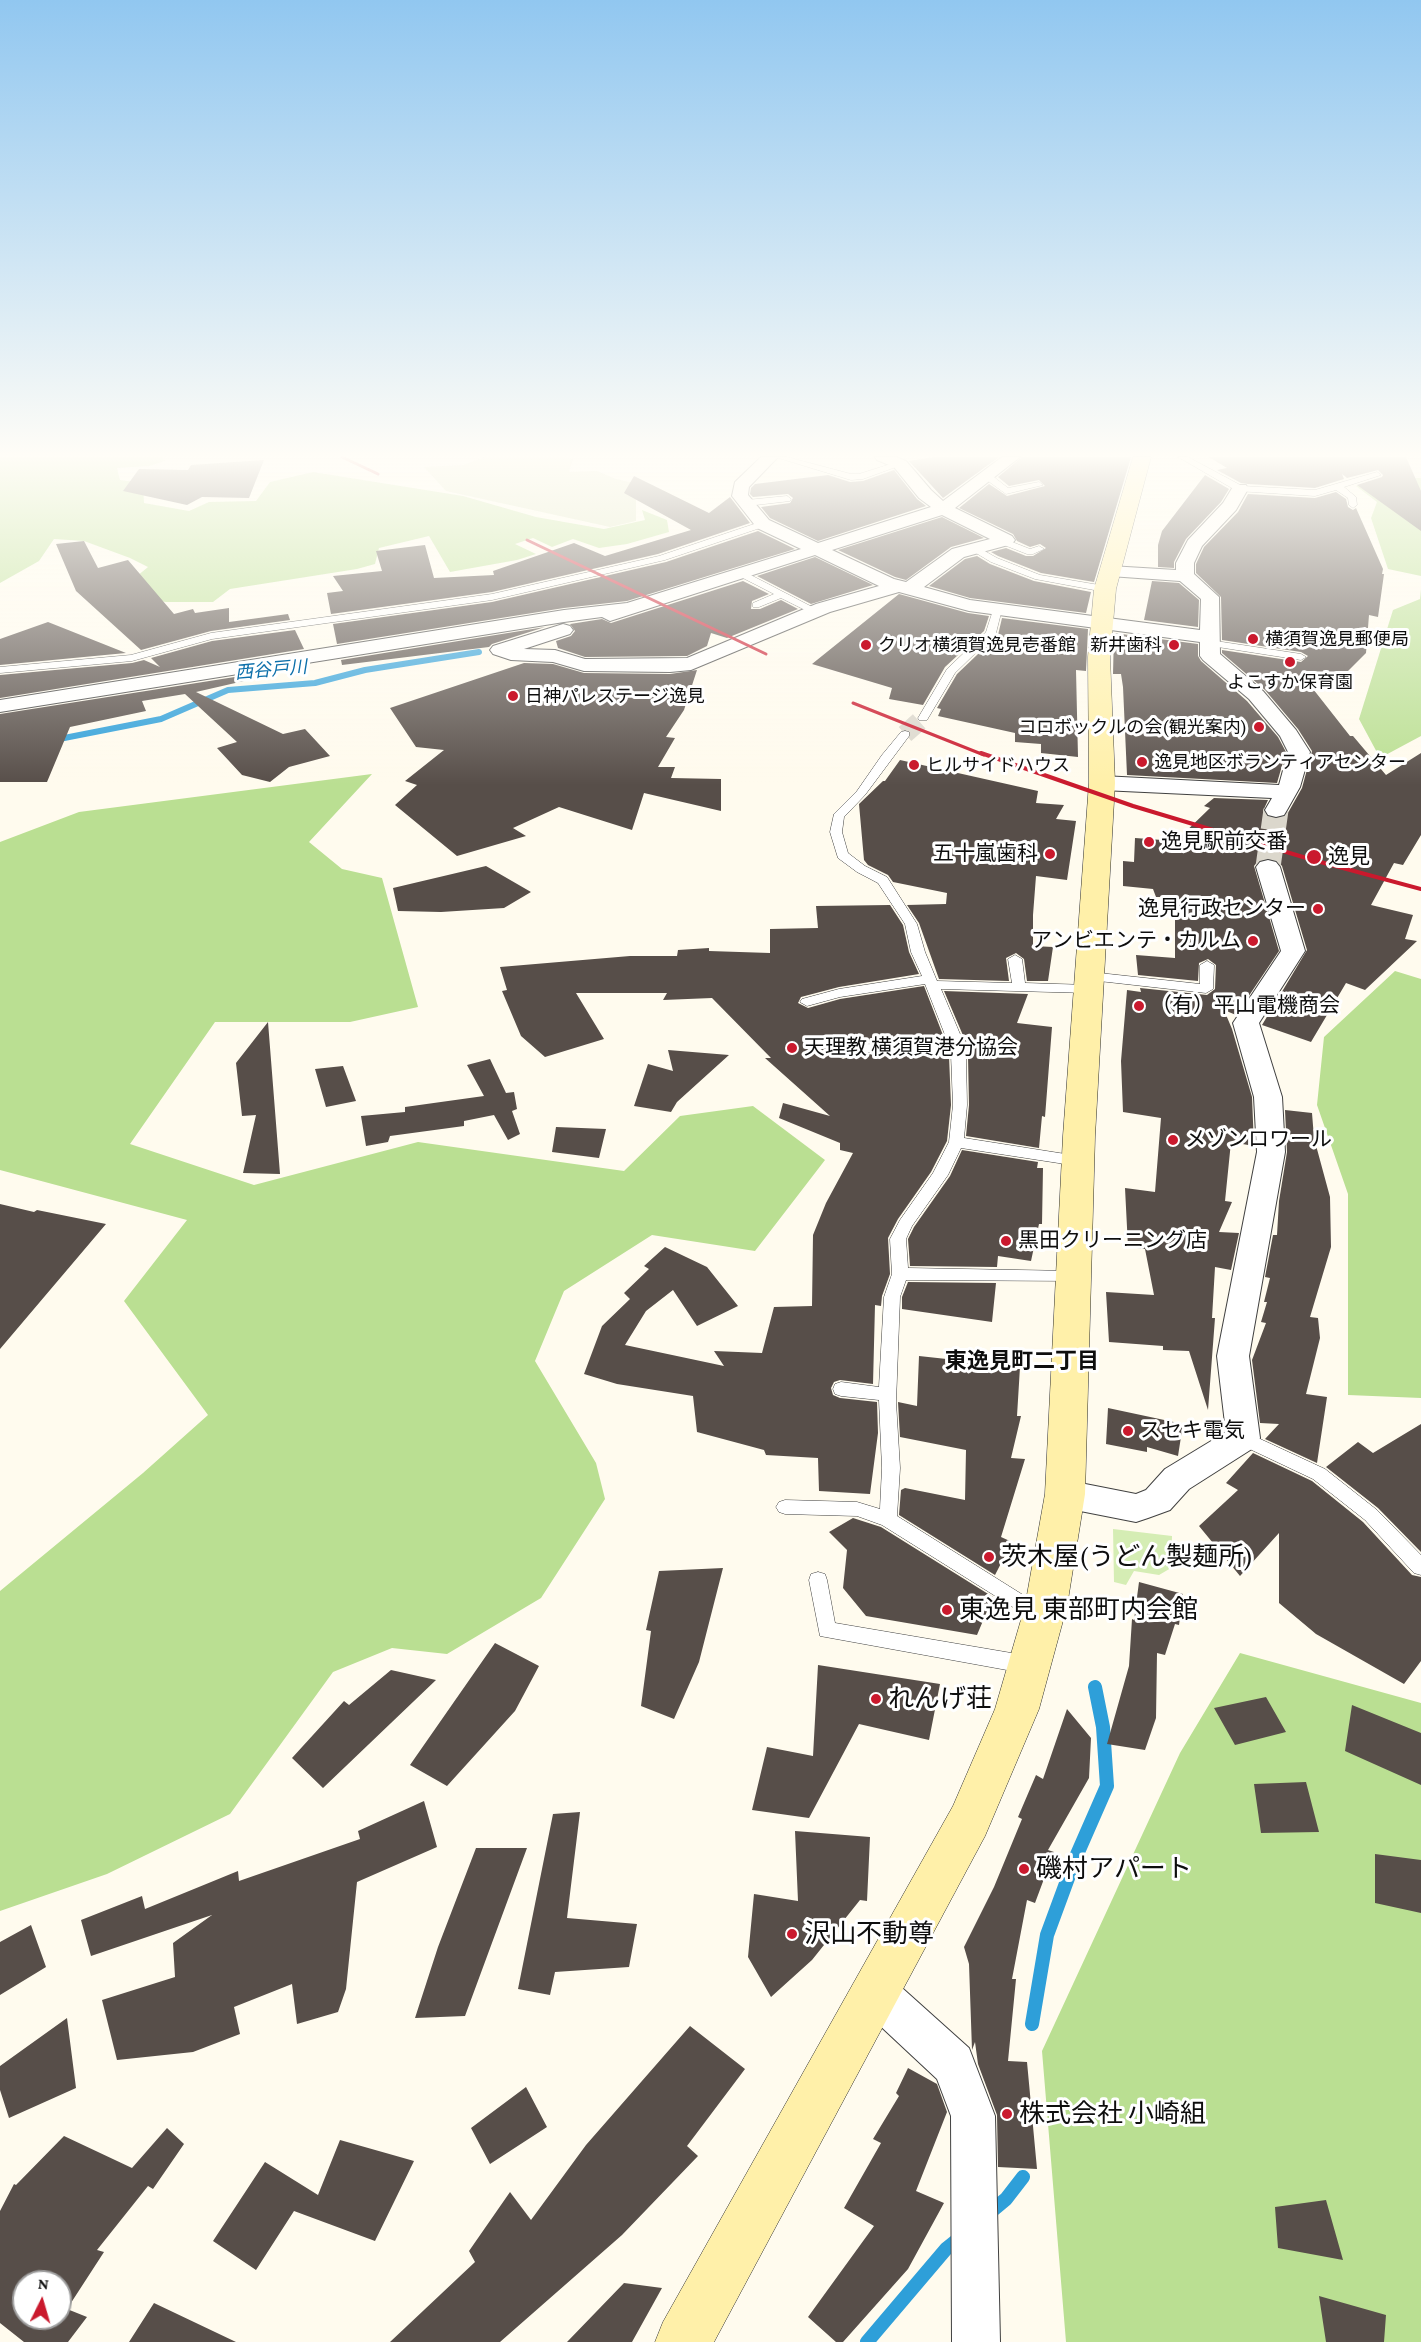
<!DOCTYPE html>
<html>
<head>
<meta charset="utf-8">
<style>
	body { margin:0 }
	#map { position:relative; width:1421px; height:2342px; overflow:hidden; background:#fffbee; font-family:"Crimson Pro",serif }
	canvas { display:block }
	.north { position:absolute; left:12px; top:2270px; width:60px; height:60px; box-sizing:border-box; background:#fff; border:2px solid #9f9f9f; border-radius:50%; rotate:5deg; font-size:16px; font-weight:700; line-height:24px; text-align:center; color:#0e0e0e }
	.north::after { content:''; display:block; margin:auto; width:21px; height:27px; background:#ca192d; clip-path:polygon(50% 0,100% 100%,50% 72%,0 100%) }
</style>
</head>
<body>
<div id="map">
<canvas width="1421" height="2342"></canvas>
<div class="north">N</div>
</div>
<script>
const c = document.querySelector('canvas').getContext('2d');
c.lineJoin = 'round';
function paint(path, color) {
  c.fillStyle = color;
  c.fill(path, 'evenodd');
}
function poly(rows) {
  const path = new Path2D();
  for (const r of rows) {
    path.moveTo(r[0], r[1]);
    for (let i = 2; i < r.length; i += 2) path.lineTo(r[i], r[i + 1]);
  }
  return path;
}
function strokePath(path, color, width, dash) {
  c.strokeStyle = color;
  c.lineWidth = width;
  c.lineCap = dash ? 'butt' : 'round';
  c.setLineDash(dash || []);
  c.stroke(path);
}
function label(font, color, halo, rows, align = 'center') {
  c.font = font + ' "Crimson Pro","Noto Sans JP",serif';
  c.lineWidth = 6;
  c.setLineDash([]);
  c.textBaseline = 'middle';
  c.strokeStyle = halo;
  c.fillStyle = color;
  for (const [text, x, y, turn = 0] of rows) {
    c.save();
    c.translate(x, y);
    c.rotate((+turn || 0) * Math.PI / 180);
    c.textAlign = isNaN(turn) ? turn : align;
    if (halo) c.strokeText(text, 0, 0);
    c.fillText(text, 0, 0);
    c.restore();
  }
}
const green = poly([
	[1113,1529,1172,1536,1171,1568,1159,1575,1134,1571,1126,1585,1114,1582]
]);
const forest = poly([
	[0,457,162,457,165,461,149,466,117,468,120,480,143,483,144,503,189,511,209,502,256,501,270,482,313,472,463,496,536,517,604,529,645,520,642,510,667,520,669,532,627,544,599,548,573,539,552,547,533,538,515,544,536,554,517,560,450,572,429,536,379,548,375,564,357,569,230,589,213,602,166,602,132,597,125,586,148,567,130,558,84,541,54,539,39,561,0,583],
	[1383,478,1421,478,1421,576,1388,569,1371,518,1377,502,1356,486],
	[1421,589,1421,736,1380,758,1359,719,1393,610,1420,599],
	[372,774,309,842,342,869,382,878,418,1007,350,1022,215,1022,130,1144,254,1185,418,1142,624,1171,680,1116,753,1106,825,1160,755,1251,652,1235,564,1291,535,1361,596,1463,605,1499,541,1598,447,1654,392,1648,333,1672,230,1814,107,1874,0,1911,0,1591,143,1473,208,1415,124,1301,187,1220,0,1170,0,842,79,812],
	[1395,971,1421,979,1421,1398,1348,1395,1348,1194,1317,1105,1324,1037],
	[1240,1653,1421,1703,1421,2342,1066,2342,1042,2051,1180,1753]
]);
const cemetery = poly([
	[484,457,563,457,573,459,569,472,597,471,616,479,657,488,636,494,636,521,610,527,446,491,424,467,463,465]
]);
const streamFar1 = poly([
	[54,740,161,719,228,690,315,683,365,670,479,652]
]);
const stream = poly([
	[1032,2024,1047,1935,1075,1859,1107,1786,1103,1727,1095,1687],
	[988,2214,1006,2199,1023,2177],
	[867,2342,946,2249,961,2237]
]);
const building = poly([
	[934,457,999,457,943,498,909,461],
	[1022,457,1131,457,1094,582,1041,573,998,556,991,552,1006,548,1026,556,1033,556,1046,548,1040,544,1030,547,1017,541,1013,534,959,508,989,484,1007,496,1045,486,1039,480,1009,486,998,477],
	[1209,457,1406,457,1421,491,1421,531,1357,485,1382,477,1383,475,1378,470,1347,478,1342,474,1344,479,1315,488,1248,484,1241,483,1217,470,1227,468],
	[264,460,249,498,202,497,187,505,123,491,139,469,188,470,191,465],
	[894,470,917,499,926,506,818,541,770,518,761,507,790,503,793,498,788,494,753,497,750,494,751,488,755,484,828,475,850,482,863,481],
	[1205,475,1229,489,1221,502,1186,539,1174,562,1174,568,1158,567,1158,545,1162,531],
	[634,476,709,513,730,497,750,523,658,554,492,592,331,614,327,593,343,591,333,576,382,571,376,551,425,545,434,578,494,575,493,571,574,543,605,556,691,530,624,493],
	[1336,492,1346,499,1348,507,1353,510,1356,508,1383,569,1382,574,1384,574,1378,617,1369,615,1366,653,1335,684,1306,680,1350,736,1353,736,1386,775,1421,753,1421,835,1403,865,1394,863,1371,905,1413,915,1405,939,1417,941,1365,990,1346,983,1311,1042,1262,1025,1307,950,1282,866,1277,860,1269,858,1259,860,1254,866,1279,951,1236,1015,1224,1010,1232,1029,1252,1097,1254,1146,1231,1142,1225,1201,1232,1202,1219,1232,1239,1233,1231,1270,1215,1267,1212,1318,1215,1318,1208,1410,1189,1351,1163,1350,1163,1346,1109,1342,1106,1292,1154,1295,1145,1249,1128,1247,1125,1188,1155,1192,1161,1118,1123,1112,1121,1061,1127,990,1141,992,1140,988,1207,995,1215,989,1216,965,1208,959,1199,963,1198,981,1138,975,1136,955,1175,958,1175,897,1156,897,1153,889,1123,886,1123,861,1134,862,1135,838,1176,841,1210,808,1204,806,1214,798,1268,800,1263,811,1267,817,1275,819,1285,817,1289,811,1302,788,1312,751,1298,729,1265,690,1222,653,1222,650,1301,662,1308,656,1301,652,1222,640,1221,597,1196,573,1196,564,1204,547,1238,512,1248,494,1315,498],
	[942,517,984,538,951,547,906,580,895,577,838,550],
	[758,531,795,549,627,601,564,608,337,644,333,624,492,602,666,562],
	[84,541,98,568,128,560,174,614,193,609,195,613,229,608,229,622,288,614,290,620,211,631,141,650,76,591,56,544],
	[977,556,990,564,1034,581,1091,592,1086,613,970,598,929,586,965,559],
	[815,557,873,585,811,604,757,576],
	[743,581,769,594,752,601,751,609,760,609,781,600,798,609,727,638,711,633,707,646,687,656,585,657,558,648,556,641,571,636,575,631,570,624,602,619,611,623],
	[1152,581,1179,583,1199,600,1198,627,1144,620],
	[899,594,968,613,989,616,984,631,945,667,923,705,889,699,892,688,812,664],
	[1002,618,1088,629,1086,671,1076,670,1078,757,1041,753,1041,744,1015,742,1015,733,938,716,941,709,937,708,957,674,998,635],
	[48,622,126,653,0,665,0,639],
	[545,627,492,644,489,647,342,665,341,660],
	[295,630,304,649,0,698,0,675,132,663,144,660,160,667,151,658,212,641],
	[1114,633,1198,644,1198,656,1201,661,1247,701,1278,737,1286,752,1277,783,1127,775,1123,687,1121,674,1113,674],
	[524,663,553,664,584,673,670,674,697,670,684,710,666,737,675,738,658,767,675,767,671,778,721,779,721,811,644,793,632,830,559,807,513,828,526,836,457,856,395,805,417,785,405,781,444,750,416,747,390,708],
	[241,676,244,681,196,692,283,734,305,729,330,756,289,767,270,782,242,775,217,748,237,742,185,694,142,701,146,711,70,727,47,782,0,782,0,714],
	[900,760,1038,791,1036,803,1064,805,1056,819,1076,821,1067,880,1036,876,1033,915,1033,946,1053,947,1048,981,1027,981,1024,959,1016,953,1006,958,1009,981,939,979,919,923,907,905,946,904,947,893,893,882,888,875,868,865,864,860,859,804,883,781,885,781],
	[486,866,531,892,504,908,441,912,398,911,393,888],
	[890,905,903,925,909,952,919,974,839,987,801,997,798,1003,808,1008,840,999,924,986,946,1043,858,1042,836,1048,833,1054,843,1059,859,1054,949,1056,951,1105,947,1141,931,1172,898,1219,888,1238,890,1274,882,1296,881,1306,875,1305,873,1384,840,1380,834,1382,831,1388,833,1395,840,1398,877,1402,878,1433,870,1494,819,1491,818,1458,766,1455,764,1450,697,1432,693,1396,617,1384,584,1374,602,1326,630,1299,624,1293,649,1269,644,1266,665,1247,707,1267,738,1306,697,1326,673,1290,646,1311,625,1345,724,1366,714,1351,762,1353,774,1307,812,1306,813,1235,826,1203,853,1153,840,1150,840,1143,779,1118,783,1103,830,1116,765,1058,771,1058,712,998,663,1000,667,993,576,993,604,1039,545,1057,521,1036,502,991,507,990,500,967,630,956,677,956,678,950,709,948,709,951,770,953,770,929,818,928,816,906],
	[944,991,1028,994,1017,1023,1052,1027,1045,1117,1042,1116,1039,1148,966,1136,969,1105,968,1056,962,1033],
	[268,1022,280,1174,243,1173,256,1115,242,1116,236,1063],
	[668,1050,729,1055,677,1102,671,1112,634,1106,648,1064,673,1071],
	[490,1059,506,1093,514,1092,517,1109,512,1111,520,1134,508,1140,494,1115,464,1121,464,1126,390,1136,388,1142,366,1146,361,1116,405,1112,405,1107,484,1096,467,1065],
	[343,1066,356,1101,326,1107,315,1069],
	[1285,1110,1312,1113,1314,1138,1330,1197,1331,1247,1310,1317,1318,1318,1320,1338,1306,1394,1327,1397,1317,1463,1265,1439,1279,1424,1260,1423,1252,1360,1266,1323,1261,1322,1267,1302,1264,1302,1270,1278,1265,1277,1273,1235,1277,1235,1279,1201,1287,1152],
	[556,1127,606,1129,599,1158,552,1152],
	[962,1150,1038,1162,1037,1168,1043,1168,1042,1224,1039,1224,1031,1261,998,1256,997,1267,910,1266,908,1239,914,1227,950,1176],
	[0,1204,34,1212,37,1210,106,1224,0,1349],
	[908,1282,996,1283,992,1322,902,1309,902,1297],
	[919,1356,1020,1367,1017,1416,1021,1416,1011,1458,1025,1459,1001,1537,1012,1542,995,1575,899,1515,901,1490,905,1488,965,1500,966,1450,900,1437,898,1402,917,1406],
	[1108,1408,1183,1424,1178,1456,1147,1447,1147,1452,1106,1444],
	[1421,1424,1421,1552,1378,1508,1326,1467,1358,1442,1373,1453],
	[1253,1453,1312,1481,1363,1522,1412,1575,1421,1577,1421,1661,1404,1684,1316,1634,1279,1603,1279,1533,1240,1576,1199,1526,1238,1490,1226,1483],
	[853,1518,881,1527,993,1597,977,1635,866,1616,843,1588,847,1550,829,1532],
	[723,1568,699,1662,674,1719,641,1706,651,1631,646,1630,659,1571],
	[1139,1582,1183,1594,1179,1625,1175,1624,1165,1655,1157,1653,1156,1718,1145,1750,1107,1744,1129,1666,1132,1619,1134,1620],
	[495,1643,539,1666,515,1711,447,1786,410,1765],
	[818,1665,940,1684,929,1740,859,1724,809,1818,752,1810,767,1747,813,1756],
	[391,1670,436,1680,323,1788,292,1758,344,1701,349,1705],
	[1266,1697,1286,1732,1235,1745,1214,1708],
	[1352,1705,1421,1733,1421,1785,1345,1751],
	[1067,1709,1091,1738,1089,1778,1048,1850,1054,1852,1035,1903,1027,1900,1012,1979,1016,1979,1008,2061,1027,2062,1037,2169,998,2167,997,2115,978,2064,975,2042,972,2050,969,1964,964,1947,994,1887,1022,1819,1018,1817,1036,1775,1043,1779],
	[1306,1782,1319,1832,1261,1833,1254,1784],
	[424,1801,437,1847,357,1882,346,1989,338,2012,297,2024,292,1984,234,2007,240,2034,193,2052,117,2060,102,2000,175,1977,173,1943,212,1915,91,1956,81,1920,142,1896,145,1909,238,1871,239,1881,360,1839,358,1831],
	[580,1812,567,1918,637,1924,629,1967,555,1972,550,1995,518,1989,553,1814],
	[795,1831,870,1837,867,1901,860,1900,812,1960,771,1997,748,1957,754,1894,798,1901],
	[476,1848,527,1848,465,2016,415,2018,438,1947],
	[1375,1854,1421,1860,1421,1913,1375,1903],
	[31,1925,46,1967,0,1995,0,1942],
	[67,2018,76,2088,9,2118,0,2090,0,2066],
	[690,2026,745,2069,687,2146,698,2156,622,2235,500,2342,390,2342,475,2262,469,2251,510,2192,531,2220,586,2145],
	[908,2068,937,2084,947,2112,916,2191,944,2203,908,2269,843,2342,836,2342,808,2317,874,2226,844,2208,881,2143,873,2139,899,2096,896,2093],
	[526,2087,547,2127,490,2164,471,2128],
	[167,2128,184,2144,153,2189,148,2186,97,2250,104,2252,67,2309,87,2317,68,2342,24,2342,0,2323,0,2211,14,2184,16,2185,64,2136,132,2168],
	[24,2282,60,2282,60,2318,24,2318],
	[340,2140,414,2161,375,2241,294,2211,256,2270,213,2241,265,2162,318,2195],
	[1326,2200,1343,2260,1278,2248,1275,2207],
	[624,2283,662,2288,632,2342,567,2342],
	[1319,2296,1386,2315,1384,2342,1326,2342],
	[154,2303,236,2342,129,2342]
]);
const streetTunnelFar1 = poly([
	[905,734,923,718]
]);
const streetTunnel = poly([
	[1268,867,1276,810]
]);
const lane = poly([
	[775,457,787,457,851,474,859,474,900,461,904,464,863,479,851,480,775,457],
	[1178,457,1188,457,1242,486,1315,490,1377,472,1381,475,1344,487,1356,497,1357,505,1353,508,1349,505,1348,498,1336,490,1315,496,1237,491,1178,457],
	[984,474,990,474,1008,488,1039,482,1043,485,1006,494,984,478,984,474],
	[787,496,791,499,790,501,747,506,743,503,747,500,787,496],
	[763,521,766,522,766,526,665,560,492,600,212,639,132,661,0,673,0,667,131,655,211,633,492,594,659,556,763,521],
	[1002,538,1030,549,1039,546,1044,549,1033,554,1027,554,999,543,999,539,1002,538],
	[974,545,997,558,1040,575,1105,586,1110,589,1105,592,1035,579,991,562,971,550,971,546,974,545],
	[739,572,745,572,820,611,811,613,781,598,759,607,753,607,753,603,774,594,739,576,739,572],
	[994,607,1002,609,996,633,955,673,927,720,919,720,918,718,947,669,986,632,994,607],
	[1209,640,1301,654,1306,657,1301,660,1205,645,1204,643,1209,640],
	[905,731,909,732,909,736,865,795,844,817,842,832,848,853,865,866,887,877,917,924,925,952,937,981,1012,983,1008,959,1015,955,1022,959,1025,983,1089,985,1096,989,1089,993,941,989,960,1034,966,1057,967,1105,964,1138,1078,1156,1085,1161,1078,1166,961,1148,948,1175,912,1226,906,1239,908,1268,1073,1271,1079,1273,1081,1277,1079,1281,906,1280,900,1297,896,1402,900,1468,897,1516,1047,1610,1050,1616,1047,1622,1040,1624,882,1525,857,1516,785,1514,779,1512,776,1507,779,1502,785,1500,857,1502,880,1509,882,1468,879,1400,841,1396,835,1394,833,1389,835,1384,841,1382,879,1387,884,1297,892,1274,890,1239,900,1220,933,1173,949,1142,953,1105,951,1054,859,1052,842,1057,835,1053,837,1050,858,1044,949,1045,925,984,840,997,807,1006,800,1002,802,999,839,989,922,976,911,952,905,924,878,883,857,872,838,858,830,832,834,814,857,791,882,755,901,732,905,731],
	[1207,961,1214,965,1213,989,1206,993,1090,980,1083,976,1090,972,1200,984,1200,965,1207,961],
	[1243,1431,1325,1469,1377,1510,1421,1555,1421,1575,1414,1573,1365,1520,1313,1479,1237,1443,1234,1438,1237,1433,1243,1431],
	[818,1572,825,1574,827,1580,835,1623,1029,1656,1036,1659,1039,1665,1036,1671,1029,1674,820,1636,809,1580,811,1574,818,1572]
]);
const street = poly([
	[761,457,778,457,749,487,748,495,769,520,818,543,931,507,919,498,894,467,877,460,875,457,896,457,906,461,931,490,943,501,1002,457,1020,457,955,508,1012,536,1015,540,1012,544,964,557,924,587,970,600,1200,630,1201,599,1180,581,1110,576,1104,575,1101,571,1104,567,1110,566,1176,570,1176,563,1188,540,1223,503,1234,485,1246,485,1248,489,1236,510,1202,546,1194,563,1194,574,1219,597,1220,654,1263,691,1296,730,1310,752,1300,787,1287,810,1284,815,1276,817,1268,815,1265,810,1272,798,1102,790,1094,788,1091,783,1094,778,1102,776,1279,785,1288,752,1280,736,1249,699,1203,660,1200,656,1200,642,969,611,899,592,830,612,691,670,670,672,584,671,553,662,511,660,493,654,490,650,493,646,563,624,570,626,573,630,570,634,524,649,555,650,585,659,687,658,816,604,879,586,815,555,610,621,602,617,564,622,0,712,0,700,564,610,627,603,801,549,757,528,732,496,735,482,761,457],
	[942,515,990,539,952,549,906,582,894,579,832,550,942,515],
	[1268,860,1276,862,1280,867,1305,951,1259,1023,1282,1097,1285,1152,1249,1356,1260,1438,1255,1447,1189,1489,1170,1510,1148,1518,1136,1522,1065,1508,1053,1504,1048,1494,1053,1484,1065,1480,1136,1494,1146,1490,1165,1469,1226,1432,1217,1356,1257,1152,1254,1097,1233,1023,1281,951,1256,867,1260,862,1268,860],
	[876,1972,891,1978,969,2048,995,2116,1000,2342,952,2342,951,2116,937,2079,861,2008,855,1993,861,1978,876,1972]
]);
const secondary = poly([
	[1133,457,1151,457,1116,589,1110,657,1115,783,1095,1136,1085,1494,1067,1606,1039,1709,985,1836,714,2342,655,2342,663,2322,953,1806,995,1709,1025,1606,1045,1494,1063,1136,1089,783,1088,657,1094,589,1133,457]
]);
const railFar1 = poly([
	[342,457,378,474],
	[527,540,766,654],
	[853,703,984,755]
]);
const rail = poly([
	[981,753,1133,806,1313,860,1421,889]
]);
const markers = [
	[1253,639,6,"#ca192d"],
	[866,645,6,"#ca192d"],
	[1174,645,6,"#ca192d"],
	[1290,662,6,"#ca192d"],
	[513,696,6,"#ca192d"],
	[1259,727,6,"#ca192d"],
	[1142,762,6,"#ca192d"],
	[914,765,6,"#ca192d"],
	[1149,842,6,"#ca192d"],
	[1050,854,6,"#ca192d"],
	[1314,857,8,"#ca192d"],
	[1318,909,6,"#ca192d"],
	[1253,941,6,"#ca192d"],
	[1139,1006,6,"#ca192d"],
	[792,1048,6,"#ca192d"],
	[1173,1140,6,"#ca192d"],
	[1006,1241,6,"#ca192d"],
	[1128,1431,6,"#ca192d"],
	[989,1557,6,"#ca192d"],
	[947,1610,6,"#ca192d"],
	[876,1699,6,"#ca192d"],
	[1024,1869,6,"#ca192d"],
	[792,1934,6,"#ca192d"],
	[1007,2114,6,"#ca192d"]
];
const farPoinames = [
	["横須賀逸見郵便局",1265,639],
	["クリオ横須賀逸見壱番館",878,645],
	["新井歯科",1162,645,"right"],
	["よこすか保育園",1290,682,"center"],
	["日神パレステージ逸見",525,696],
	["コロボックルの会(観光案内)",1247,727,"right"],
	["逸見地区ボランティアセンター",1154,762],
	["ヒルサイドハウス",926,765]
];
const farWaternames = [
	["西谷戸川",271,670,-5]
];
const poiNames = [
	["逸見駅前交番",1161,842],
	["五十嵐歯科",1038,854,"right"],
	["逸見",1328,857],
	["逸見行政センター",1306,909,"right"],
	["アンビエンテ・カルム",1241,941,"right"],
	["（有）平山電機商会",1151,1006],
	["天理教 横須賀港分協会",804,1048],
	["メゾンロワール",1185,1140],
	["黒田クリーニング店",1018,1241],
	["スセキ電気",1140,1431]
];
const neighbourhoodNames = [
	["東逸見町二丁目",1022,1361]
];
const nearPoinames = [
	["茨木屋(うどん製麺所)",1001,1557],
	["東逸見 東部町内会館",959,1610],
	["れんげ荘",888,1699],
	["磯村アパート",1036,1869],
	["沢山不動尊",804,1934],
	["株式会社 小崎組",1019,2114]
];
paint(green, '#d5edb4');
paint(forest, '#badf92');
paint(cemetery, '#d9e3bd');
strokePath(streamFar1, '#2e9fd9', 6);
strokePath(stream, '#2e9fd9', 14);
paint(building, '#574e49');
strokePath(streetTunnelFar1, '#dbd7cc', 19, [19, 9]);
strokePath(streetTunnel, '#dbd7cc', 25, [25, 12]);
strokePath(lane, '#414141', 1);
strokePath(street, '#414141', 2);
strokePath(secondary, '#303030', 1);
paint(lane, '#fff');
paint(street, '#fff');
paint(secondary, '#fff0a9');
strokePath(railFar1, '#ca192d', 3);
strokePath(rail, '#ca192d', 4);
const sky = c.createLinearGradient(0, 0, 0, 785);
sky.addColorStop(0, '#91c7f0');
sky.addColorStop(0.58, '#fffdf7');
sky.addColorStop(1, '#fffdf700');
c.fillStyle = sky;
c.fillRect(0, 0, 1421, 785);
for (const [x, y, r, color] of markers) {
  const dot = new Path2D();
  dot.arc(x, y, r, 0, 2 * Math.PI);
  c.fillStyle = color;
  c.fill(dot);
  strokePath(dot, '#fff', 2);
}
label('18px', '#0e0e0e', '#fff', farPoinames, 'left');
label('italic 18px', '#0c6faa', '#fff', farWaternames);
label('21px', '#0e0e0e', '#fff', poiNames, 'left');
label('bold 22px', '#0e0e0e', '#fff', neighbourhoodNames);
label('26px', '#0e0e0e', '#fff', nearPoinames, 'left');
</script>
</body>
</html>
